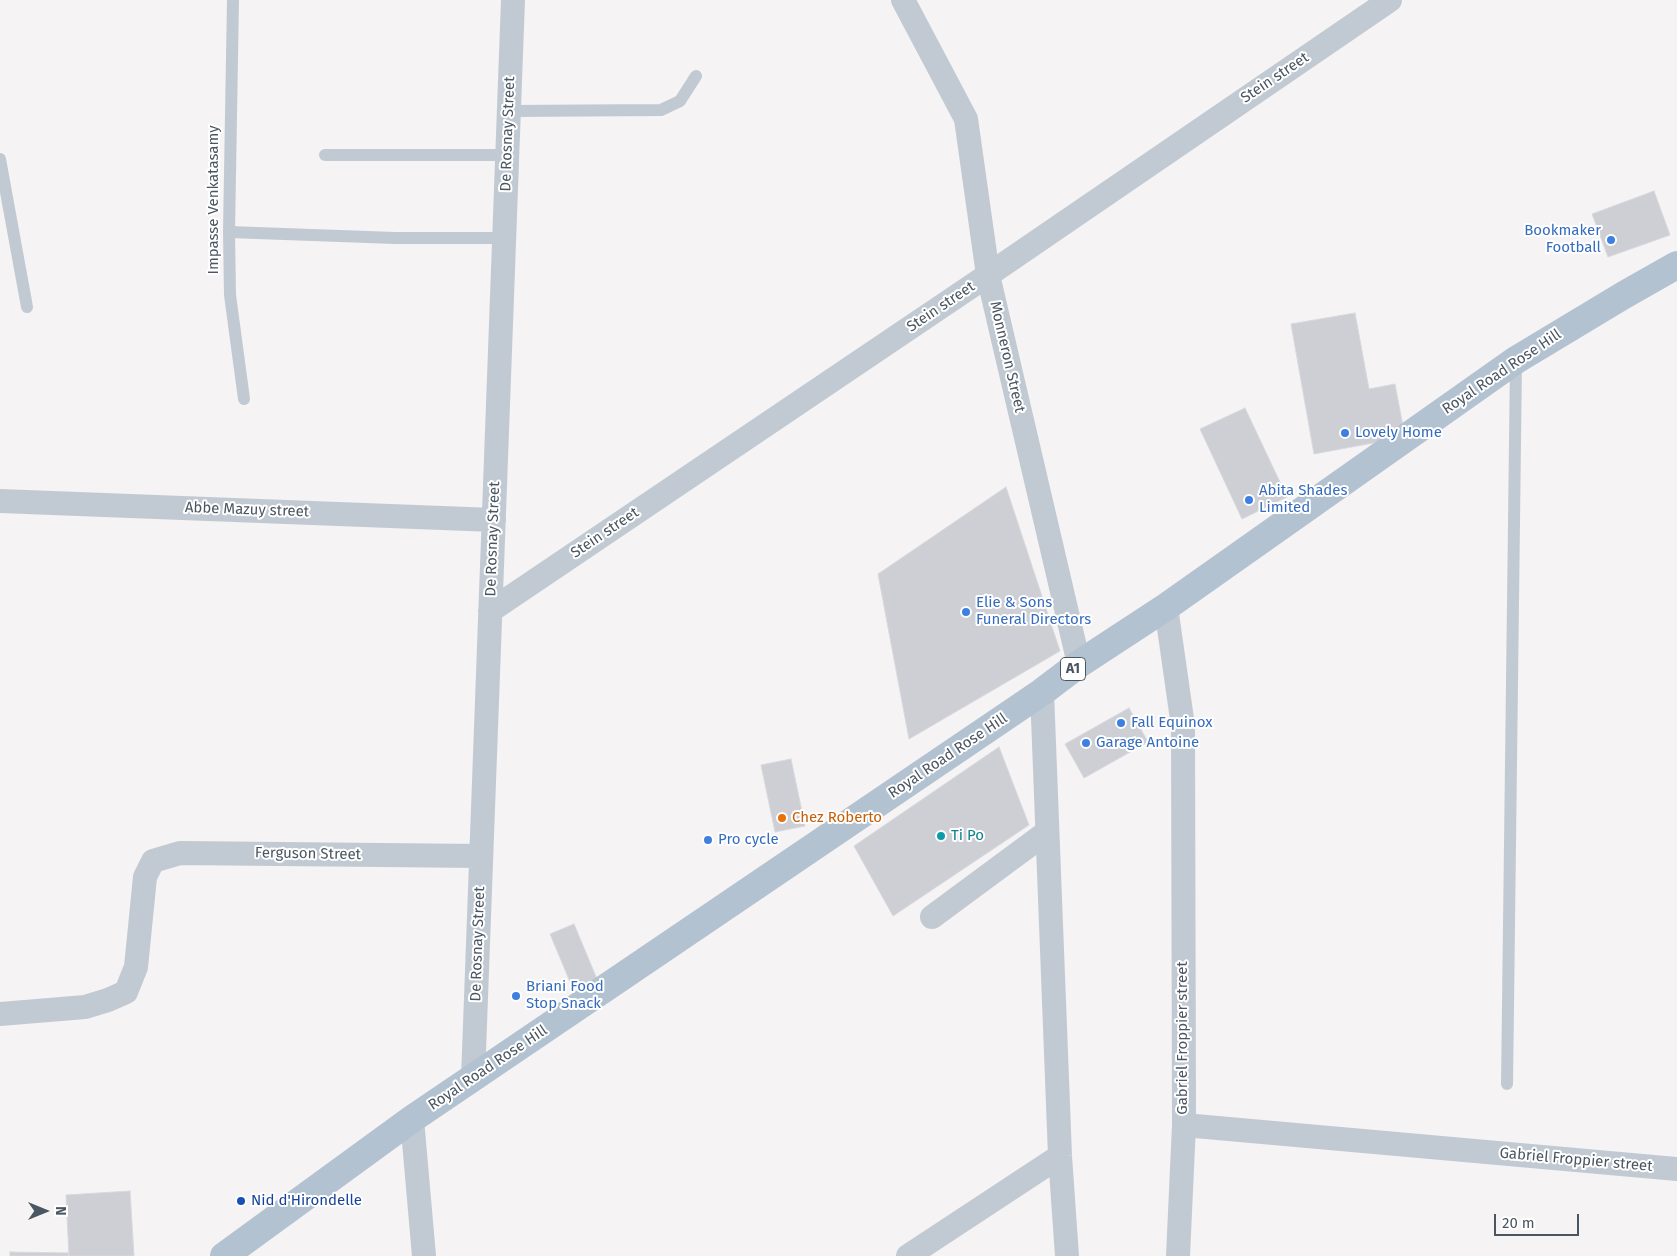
<!DOCTYPE html>
<html>
<head>
<meta charset="utf-8">
<style>
	body { margin:0 }
	#map { position:relative; width:1677px; height:1256px; overflow:hidden; background:#f5f3f3; font-family:"Fira Sans",sans-serif }
	canvas { display:block }
	.north { position:absolute; left:20px; top:1186px; width:50px; height:50px; -webkit-text-stroke:4px #fff; paint-order:stroke; rotate:90deg; font-size:14px; font-weight:700; line-height:20px; text-align:center; color:#4a5661 }
	.north::after { content:''; display:block; margin:auto; width:18px; height:22px; background:#4a5661; clip-path:polygon(50% 0,100% 100%,50% 72%,0 100%) }
	.scale { position:absolute; left:1494px; top:1214px; width:85px; height:22px; box-sizing:border-box; border:2px solid #4a5661; border-top:0; padding-left:6px; font-size:15px; line-height:18px; white-space:nowrap; color:#4a5661; -webkit-text-stroke:4px #fff; paint-order:stroke }
</style>
</head>
<body>
<div id="map">
<canvas width="1677" height="1256"></canvas>
<div class="north">N</div>
<div class="scale">20 m</div>
</div>
<script>
const c = document.querySelector('canvas').getContext('2d');
c.lineJoin = 'round';
function paint(path, color) {
  c.fillStyle = color;
  c.fill(path, 'evenodd');
}
function poly(rows) {
  const path = new Path2D();
  for (const r of rows) {
    path.moveTo(r[0], r[1]);
    for (let i = 2; i < r.length; i += 2) path.lineTo(r[i], r[i + 1]);
  }
  return path;
}
function strokePath(path, color, width, dash) {
  c.strokeStyle = color;
  c.lineWidth = width;
  c.lineCap = dash ? 'butt' : 'round';
  c.setLineDash(dash || []);
  c.stroke(path);
}
function label(font, color, halo, rows, align = 'center') {
  c.font = font + ' "Fira Sans",sans-serif';
  c.lineWidth = 4;
  c.setLineDash([]);
  c.textBaseline = 'middle';
  c.strokeStyle = halo;
  c.fillStyle = color;
  for (const [text, x, y, turn = 0] of rows) {
    c.save();
    c.translate(x, y);
    c.rotate((+turn || 0) * Math.PI / 180);
    c.textAlign = isNaN(turn) ? turn : align;
    if (halo) c.strokeText(text, 0, 0);
    c.fillText(text, 0, 0);
    c.restore();
  }
}
const building = poly([
	[1654,191,1670,235,1608,257,1592,214,1654,191],
	[1355,313,1369,389,1395,384,1405,437,1314,454,1291,324,1355,313],
	[1245,408,1287,497,1242,519,1200,429,1245,408],
	[1006,487,1060,651,909,739,878,574,1006,487],
	[1129,708,1148,742,1084,778,1065,744,1129,708],
	[999,747,1029,825,893,916,854,846,999,747],
	[791,759,805,826,775,832,761,765,791,759],
	[574,924,597,979,573,989,550,934,574,924],
	[130,1191,134,1256,69,1256,66,1195,130,1191],
	[10,1252,69,1253,68,1256,10,1256,10,1252]
]);
const service = poly([
	[233,0,229,232,230,295,244,399],
	[509,111,661,110,680,101,696,76],
	[325,155,507,155],
	[0,159,27,307],
	[229,232,395,238,504,238],
	[1507,1084,1516,362]
]);
const minor = poly([
	[903,0,966,119,988,275,1079,664],
	[0,501,494,520],
	[1166,607,1183,726,1184,1125,1677,1169],
	[490,611,988,275,1390,0],
	[1042,692,1060,1156,1067,1256],
	[932,917,1047,832],
	[0,1014,85,1007,108,1000,126,992,136,967,145,877,153,861,180,853,481,856],
	[473,1078,513,0],
	[412,1119,424,1256],
	[908,1256,1060,1156],
	[1178,1256,1184,1125]
]);
const primary = poly([
	[224,1256,412,1119,1042,692,1079,664,1166,607,1516,360,1624,295,1677,265]
]);
const markers = [
	[1611,240,5,"#3f7fe0"],
	[1345,433,5,"#3f7fe0"],
	[1249,500,5,"#3f7fe0"],
	[966,612,5,"#3f7fe0"],
	[1121,723,5,"#3f7fe0"],
	[1086,743,5,"#3f7fe0"],
	[782,818,5,"#e8710a"],
	[941,836,5,"#0f9aa8"],
	[708,840,5,"#3f7fe0"],
	[516,996,5,"#3f7fe0"],
	[241,1201,5,"#1a4fb4"]
];
const shields = [
	[1073,669,25]
];
const shieldNames = [
	["A1",1073,669]
];
const streetNames = [
	["Stein street",1275,78,-34],
	["De Rosnay Street",508,134,-88],
	["Impasse Venkatasamy",214,200,-90],
	["Stein street",941,307,-34],
	["Monneron Street",1007,357,77],
	["Royal Road Rose Hill",1502,372,-34],
	["Abbe Mazuy street",247,510,2],
	["Stein street",605,533,-34],
	["De Rosnay Street",493,539,-88],
	["Royal Road Rose Hill",948,756,-34],
	["Ferguson Street",308,854,1],
	["De Rosnay Street",478,944,-88],
	["Gabriel Froppier street",1183,1038,-90],
	["Royal Road Rose Hill",488,1068,-34],
	["Gabriel Froppier street",1576,1160,5]
];
const shopNames = [
	["Bookmaker",1601,231,"right"],
	["Football",1601,248,"right"],
	["Lovely Home",1355,433],
	["Abita Shades",1259,491],
	["Limited",1259,508],
	["Elie & Sons",976,603],
	["Funeral Directors",976,620],
	["Fall Equinox",1131,723],
	["Garage Antoine",1096,743],
	["Pro cycle",718,840],
	["Briani Food",526,987],
	["Stop Snack",526,1004]
];
const foodNames = [
	["Chez Roberto",792,818]
];
const cultureNames = [
	["Ti Po",951,836]
];
const transitNames = [
	["Nid d'Hirondelle",251,1201]
];
paint(building, '#cdcfd5');
strokePath(building, '#d7d9de', 1);
strokePath(service, '#c1cad2', 12);
strokePath(minor, '#c1cad2', 24);
strokePath(primary, '#b3c2d1', 28);
for (const [x, y, r, color] of markers) {
  const dot = new Path2D();
  dot.arc(x, y, r, 0, 2 * Math.PI);
  c.fillStyle = color;
  c.fill(dot);
  strokePath(dot, '#fff', 2);
}
for (const [x, y, w] of shields) {
  const box = new Path2D();
  box.roundRect(x - w / 2, y - 11.5, w, 23, 4);
  c.fillStyle = '#fff';
  c.fill(box);
  strokePath(box, '#4a5661', 1);
}
label('bold 14px', '#4a5661', null, shieldNames);
label('15px', '#4a5661', '#fff', streetNames);
label('15px', '#366cbe', '#fff', shopNames, 'left');
label('15px', '#c56008', '#fff', foodNames, 'left');
label('15px', '#0d838f', '#fff', cultureNames, 'left');
label('15px', '#164399', '#fff', transitNames, 'left');
</script>
</body>
</html>
